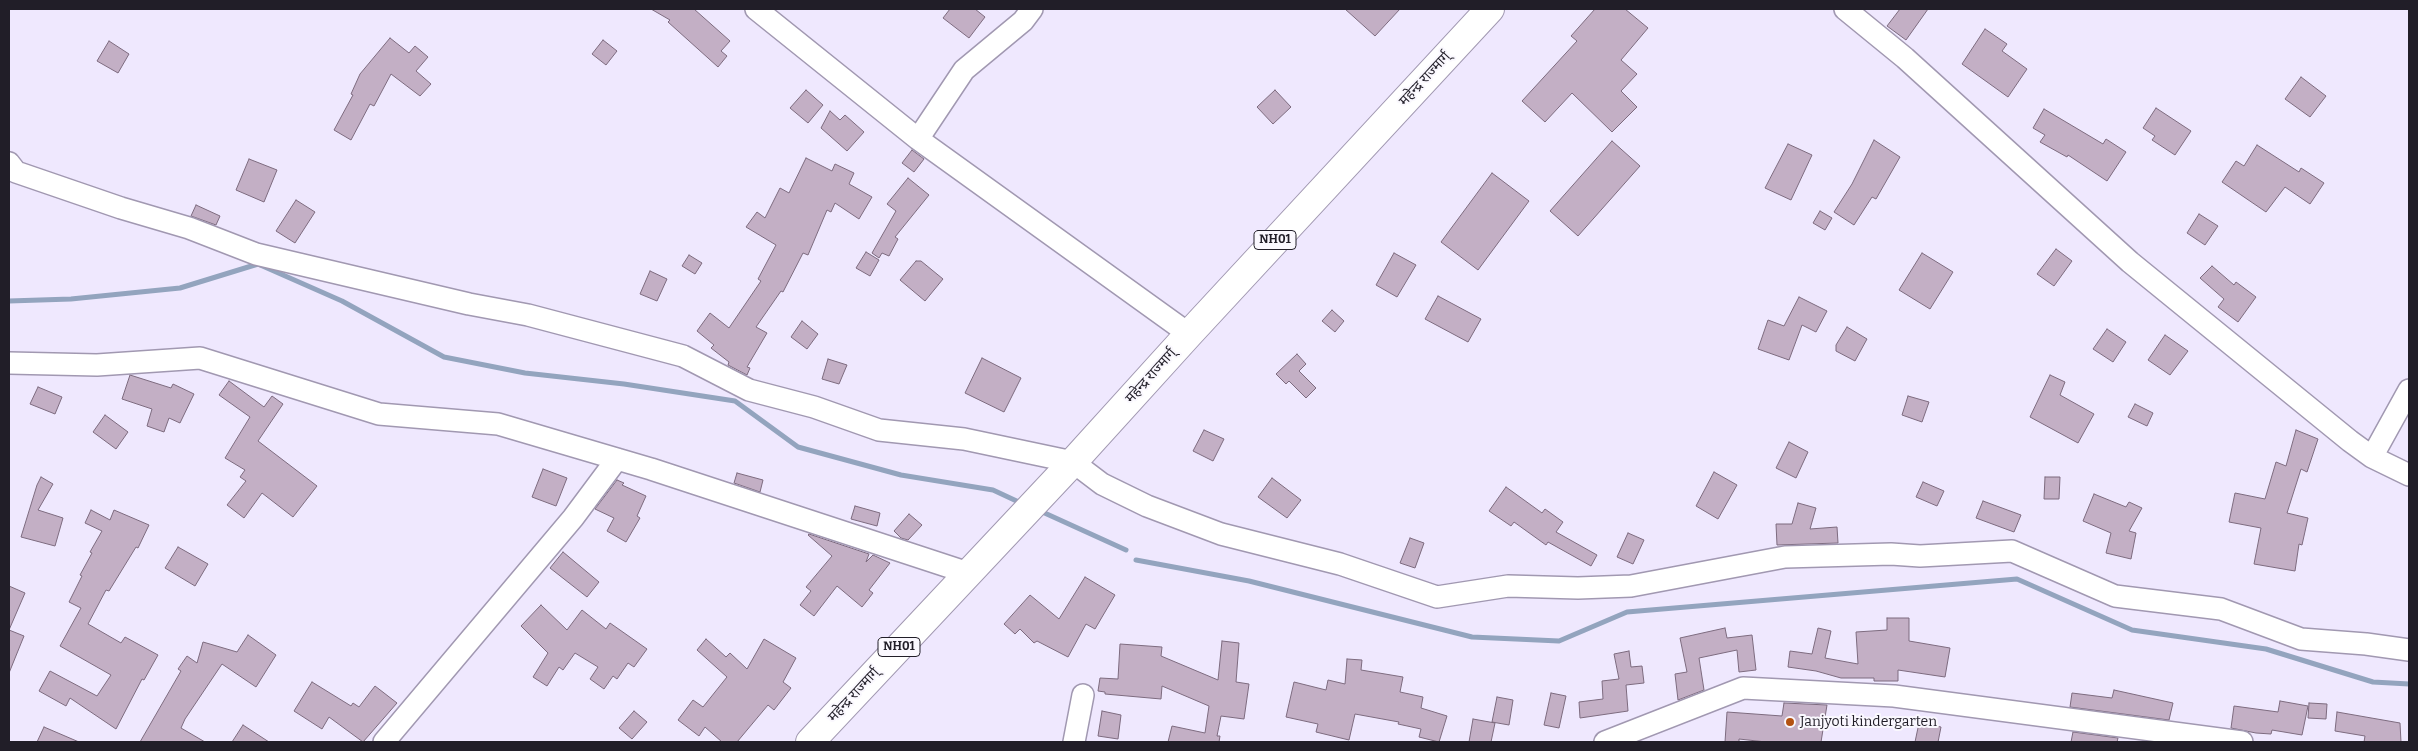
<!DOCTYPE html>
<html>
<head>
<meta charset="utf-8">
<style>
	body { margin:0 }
	#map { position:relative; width:2418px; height:751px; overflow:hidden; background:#efe8fe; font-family:Bitter,serif }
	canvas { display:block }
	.frame { position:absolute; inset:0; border:10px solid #211e28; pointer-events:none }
</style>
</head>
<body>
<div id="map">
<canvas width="2418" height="751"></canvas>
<div class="frame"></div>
</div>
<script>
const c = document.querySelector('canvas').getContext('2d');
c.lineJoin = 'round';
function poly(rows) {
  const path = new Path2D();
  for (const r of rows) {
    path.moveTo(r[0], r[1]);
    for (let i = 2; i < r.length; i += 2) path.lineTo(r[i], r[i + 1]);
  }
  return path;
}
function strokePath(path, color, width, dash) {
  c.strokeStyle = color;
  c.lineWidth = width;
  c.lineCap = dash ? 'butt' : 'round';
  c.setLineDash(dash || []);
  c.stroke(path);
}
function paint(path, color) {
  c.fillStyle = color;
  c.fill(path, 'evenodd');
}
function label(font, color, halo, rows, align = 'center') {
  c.font = font + ' Bitter,"Noto Sans Devanagari",serif';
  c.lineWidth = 4;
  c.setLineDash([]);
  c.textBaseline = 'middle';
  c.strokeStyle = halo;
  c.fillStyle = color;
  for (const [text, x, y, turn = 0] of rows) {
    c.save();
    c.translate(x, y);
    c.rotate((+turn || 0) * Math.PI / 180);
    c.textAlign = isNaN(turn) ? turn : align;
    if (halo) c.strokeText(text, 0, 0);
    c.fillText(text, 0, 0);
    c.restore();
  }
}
const stream = poly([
	[9,301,71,299,180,288,258,264,342,301,444,357,525,373,624,384,735,401,798,447,901,475,993,490,1023,504],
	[1038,510,1126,550],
	[1136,560,1249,581,1472,637,1559,641,1627,612,2017,579,2132,630,2266,649,2373,682,2409,684]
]);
const building = poly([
	[651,9,694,9,730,41,721,51,727,56,718,67,668,22,670,20,651,9],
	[950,9,975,9,985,17,969,38,943,18,950,9],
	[1345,9,1400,9,1375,36,1345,9],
	[1595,9,1625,9,1648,28,1621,60,1637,74,1621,91,1637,107,1612,132,1572,93,1545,122,1522,101,1577,41,1571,36,1595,9],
	[1900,9,1928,9,1906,40,1887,26,1900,9],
	[1985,29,2007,44,2002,51,2027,69,2008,97,1962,64,1985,29],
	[390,38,409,53,415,46,428,57,416,71,431,84,420,96,391,74,374,106,370,104,351,140,334,130,353,95,351,94,360,74,390,38],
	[603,40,617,51,606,65,592,54,603,40],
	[109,41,129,54,118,73,97,61,109,41],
	[2301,77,2326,96,2310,117,2285,99,2301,77],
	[806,90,823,105,808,123,790,108,806,90],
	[1275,90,1291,107,1273,124,1257,107,1275,90],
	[2156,108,2191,131,2175,155,2152,140,2155,136,2143,128,2156,108],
	[2044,109,2103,144,2106,139,2126,152,2107,181,2068,155,2067,157,2040,142,2045,135,2033,128,2044,109],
	[830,111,840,120,845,115,864,132,847,151,821,128,830,111],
	[1874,140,1900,157,1876,199,1872,197,1854,225,1834,212,1852,184,1874,140],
	[1612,141,1640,166,1578,236,1550,211,1612,141],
	[1788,144,1812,155,1791,200,1765,188,1788,144],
	[2257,145,2299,172,2301,168,2324,183,2310,204,2285,187,2266,212,2222,182,2236,161,2244,166,2257,145],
	[912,150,924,159,914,172,902,163,912,150],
	[806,158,832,171,835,164,854,173,849,184,872,197,859,219,835,203,831,212,827,210,808,255,803,253,783,292,781,291,756,327,767,333,747,367,750,368,747,375,728,365,729,362,711,348,714,345,697,331,710,313,729,328,761,281,758,279,776,245,746,227,757,212,765,218,780,188,789,193,806,158],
	[249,159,277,170,264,202,236,190,249,159],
	[1492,173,1529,201,1478,270,1441,242,1492,173],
	[908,178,929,195,895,237,898,239,889,256,882,253,879,258,872,253,896,211,887,204,908,178],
	[296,200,315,212,295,243,276,231,296,200],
	[196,205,220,216,216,225,191,216,196,205],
	[1820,211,1832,218,1825,230,1813,223,1820,211],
	[2199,214,2218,226,2205,245,2187,233,2199,214],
	[2056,249,2072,261,2054,286,2037,274,2056,249],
	[866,252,879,260,870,276,856,268,866,252],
	[1394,253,1416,265,1397,297,1376,285,1394,253],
	[1922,253,1953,272,1930,309,1899,290,1922,253],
	[689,255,702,263,695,274,682,266,689,255],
	[916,261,921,261,943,279,925,301,900,280,916,261],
	[2212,266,2234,285,2236,282,2256,297,2238,322,2218,307,2224,299,2200,278,2212,266],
	[650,271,667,279,657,301,640,294,650,271],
	[1438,296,1481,319,1468,342,1425,319,1438,296],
	[1799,297,1827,311,1816,332,1802,325,1789,360,1758,349,1768,320,1784,326,1799,297],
	[1332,310,1344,321,1335,332,1322,321,1332,310],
	[802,321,818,334,807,349,791,337,802,321],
	[1847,327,1867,339,1855,361,1836,351,1836,345,1847,327],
	[2107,329,2126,342,2113,362,2093,349,2107,329],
	[2165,335,2188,351,2170,375,2148,360,2165,335],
	[1297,354,1306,364,1299,371,1316,388,1306,398,1289,381,1286,384,1276,374,1297,354],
	[982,358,1021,378,1004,412,965,393,982,358],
	[828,359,847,365,839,384,822,379,828,359],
	[130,375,171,388,173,384,194,394,180,423,169,418,164,432,147,426,152,409,122,399,130,375],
	[2050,375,2065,382,2060,395,2094,414,2078,443,2030,417,2050,375],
	[229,381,264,407,272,396,283,404,258,441,317,486,293,517,262,493,244,518,227,505,246,481,240,477,245,470,225,458,250,417,219,395,229,381],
	[38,387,62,397,55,414,30,404,38,387],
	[1908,396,1929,402,1922,422,1902,415,1908,396],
	[2135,404,2153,413,2147,426,2128,417,2135,404],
	[105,415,128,432,116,449,93,432,105,415],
	[1204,430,1224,439,1213,461,1193,451,1204,430],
	[2296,430,2318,439,2307,472,2301,469,2287,513,2308,518,2302,545,2299,544,2295,571,2254,564,2261,528,2229,522,2235,493,2265,499,2276,462,2286,466,2296,430],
	[1789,442,1808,452,1796,478,1776,468,1789,442],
	[543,469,567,478,556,506,532,497,543,469],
	[1714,472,1737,485,1718,519,1696,506,1714,472],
	[737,473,763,480,760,492,734,483,737,473],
	[41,477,53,484,38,510,63,518,55,546,21,537,37,485,41,477],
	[2045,477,2060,477,2059,499,2044,499,2045,477],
	[1272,478,1301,500,1287,518,1258,497,1272,478],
	[617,480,624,483,622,485,646,496,637,516,640,518,626,542,607,531,614,518,595,509,617,480],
	[1923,482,1944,491,1937,506,1916,497,1923,482],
	[1506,487,1542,513,1545,509,1563,522,1556,532,1597,555,1591,566,1548,542,1546,545,1514,522,1511,526,1489,511,1506,487],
	[2094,494,2126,507,2129,502,2142,508,2129,531,2136,533,2131,559,2106,553,2111,533,2083,521,2094,494],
	[1983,501,2021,515,2014,532,1976,518,1983,501],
	[1798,503,1816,508,1810,529,1837,527,1838,543,1777,545,1776,524,1792,524,1798,503],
	[855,506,880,513,877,526,851,519,855,506],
	[91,510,110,520,114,510,149,525,138,548,136,547,109,591,106,590,88,624,121,643,125,637,158,655,144,680,142,679,116,729,70,698,66,706,39,691,50,671,97,696,111,675,60,646,81,608,69,602,82,576,80,575,92,553,90,552,102,531,85,523,91,510],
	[909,514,922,525,908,540,901,538,894,531,909,514],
	[1628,533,1644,540,1633,564,1617,557,1628,533],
	[809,534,869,554,866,562,873,555,890,563,869,590,873,593,862,607,837,586,814,616,800,605,811,591,806,587,832,556,808,535,809,534],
	[1410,538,1424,543,1415,568,1400,563,1410,538],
	[178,547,208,564,195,586,165,568,178,547],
	[563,552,599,582,587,597,550,568,563,552],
	[1085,577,1115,595,1095,629,1086,624,1068,657,1037,641,1034,643,1020,629,1015,634,1004,624,1030,595,1059,619,1085,577],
	[9,586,25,593,9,630,24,636,9,673,9,586],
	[541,605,567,630,582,610,606,629,610,623,647,649,634,667,628,663,617,679,613,676,604,689,590,679,598,667,575,653,563,670,559,667,547,686,533,677,548,653,521,626,541,605],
	[1887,618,1909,618,1909,641,1950,648,1945,677,1898,670,1898,681,1874,681,1874,678,1841,678,1816,671,1788,667,1790,651,1812,654,1818,628,1831,631,1825,658,1858,664,1856,632,1887,630,1887,618],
	[1725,628,1727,638,1752,635,1756,670,1739,672,1737,650,1699,658,1704,690,1678,700,1675,674,1687,672,1680,638,1725,628],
	[248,635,276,655,256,687,222,664,185,719,181,728,205,742,140,742,181,671,178,669,187,656,197,663,203,642,237,652,248,635],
	[706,639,726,657,730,653,747,669,764,639,796,658,783,682,791,688,774,710,768,705,737,742,722,742,705,727,699,736,678,720,693,700,703,707,727,677,697,650,706,639],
	[1222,641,1239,643,1236,682,1249,684,1244,719,1221,716,1217,736,1220,736,1219,742,1168,742,1172,726,1205,733,1209,706,1162,686,1161,699,1105,694,1105,692,1098,691,1100,678,1118,679,1120,644,1162,647,1161,656,1218,680,1222,641],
	[1629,651,1631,667,1642,666,1644,683,1626,685,1628,711,1580,718,1579,702,1603,699,1602,681,1619,679,1614,654,1629,651],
	[1347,659,1362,660,1361,670,1403,677,1400,692,1423,697,1421,708,1447,716,1439,742,1419,737,1421,729,1398,724,1399,722,1355,714,1349,740,1316,732,1318,724,1286,717,1294,682,1326,690,1328,680,1345,684,1347,659],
	[312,682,351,706,353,703,359,707,375,686,397,703,363,742,329,717,322,729,294,711,312,682],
	[2114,690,2173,703,2169,720,2070,707,2072,693,2112,698,2114,690],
	[1551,693,1566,696,1559,728,1544,725,1551,693],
	[1497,697,1513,700,1509,725,1492,722,1497,697],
	[2280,701,2308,706,2302,735,2272,730,2271,734,2256,733,2231,728,2234,706,2278,712,2280,701],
	[1784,703,1827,705,1821,742,1766,742,1739,739,1739,742,1725,742,1727,712,1782,716,1784,703],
	[2309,703,2327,704,2326,719,2308,718,2309,703],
	[634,711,647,722,632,739,619,728,634,711],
	[1102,711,1121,715,1118,739,1098,736,1102,711],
	[2337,712,2400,723,2401,742,2364,742,2365,736,2335,731,2337,712],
	[1473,719,1495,723,1491,742,1469,742,1473,719],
	[1919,723,1941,727,1938,742,1915,742,1919,723],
	[243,725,269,742,232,742,243,725],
	[44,727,79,742,37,742,44,727],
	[2073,732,2118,738,2117,742,2071,742,2073,732]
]);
const minor = poly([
	[756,9,918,139,1189,334],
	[1845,9,1905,58,2130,262,2350,441,2372,457,2409,475],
	[918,139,964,70,1023,21,1032,9],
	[9,163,16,172,121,208,189,228,256,254,469,304,528,315,683,356,749,390,814,407,879,430,964,439,1073,462,1102,484,1147,506,1221,534,1340,564,1437,597,1508,586,1578,588,1631,586,1785,557,1891,554,1920,556,2012,551,2115,596,2221,609,2301,639,2366,644,2409,650],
	[9,363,97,365,200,358,379,414,498,424,651,469,968,573],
	[2372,457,2409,390],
	[384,742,573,518,617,459],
	[1074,742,1083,695],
	[1605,742,1743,688,1894,696,2242,742]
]);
const trunk = poly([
	[810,742,1073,462,1189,334,1490,9]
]);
const markers = [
	[1790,722,5,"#b35212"]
];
const shields = [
	[1275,240,42],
	[899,647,42]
];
const shieldNames = [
	["NH01",1275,240],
	["NH01",899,647]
];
const streetNames = [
	["महेन्द्र राज्मार्ग्",1425,79,-47],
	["महेन्द्र राज्मार्ग्",1151,376,-48],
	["महेन्द्र राज्मार्ग्",854,695,-47]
];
const poiNames = [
	["Janjyoti kindergarten",1800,722]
];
strokePath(stream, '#93a4be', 5);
paint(building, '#c3afc5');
strokePath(building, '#7d6b7f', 1);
strokePath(minor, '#a198b1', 24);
strokePath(trunk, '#a198b1', 30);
strokePath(minor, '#fff', 21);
strokePath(trunk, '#fff', 28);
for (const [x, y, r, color] of markers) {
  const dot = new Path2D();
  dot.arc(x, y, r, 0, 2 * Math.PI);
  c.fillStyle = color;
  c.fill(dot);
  strokePath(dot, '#faf8fe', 2);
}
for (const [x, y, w] of shields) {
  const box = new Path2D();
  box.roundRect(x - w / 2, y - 9.5, w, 19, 4);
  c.fillStyle = '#faf8fe';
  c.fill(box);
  strokePath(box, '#211e28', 1);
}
label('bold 12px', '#211e28', null, shieldNames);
label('14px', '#211e28', '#faf8fe', streetNames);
label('14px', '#211e28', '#faf8fe', poiNames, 'left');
</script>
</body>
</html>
